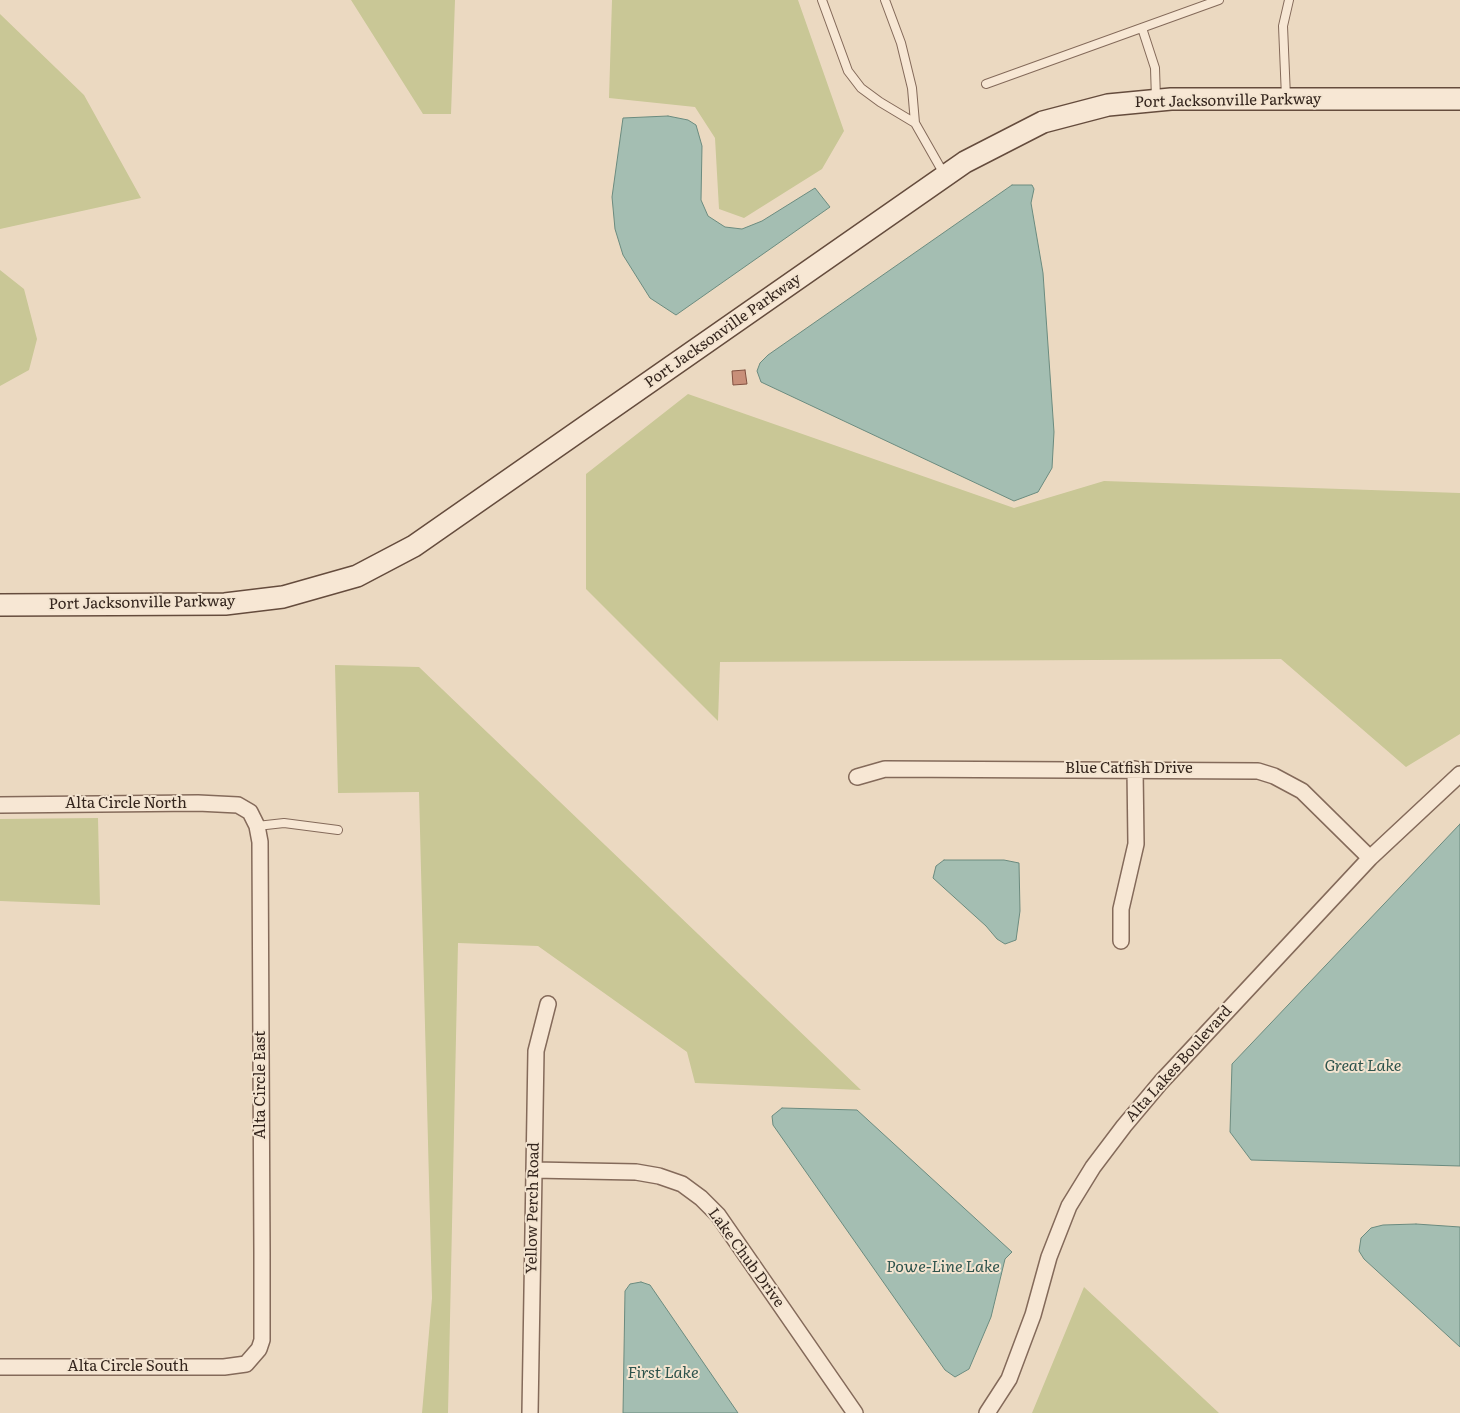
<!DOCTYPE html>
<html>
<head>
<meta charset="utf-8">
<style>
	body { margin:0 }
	canvas { display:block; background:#ebd9c1 }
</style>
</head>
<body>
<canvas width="1460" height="1413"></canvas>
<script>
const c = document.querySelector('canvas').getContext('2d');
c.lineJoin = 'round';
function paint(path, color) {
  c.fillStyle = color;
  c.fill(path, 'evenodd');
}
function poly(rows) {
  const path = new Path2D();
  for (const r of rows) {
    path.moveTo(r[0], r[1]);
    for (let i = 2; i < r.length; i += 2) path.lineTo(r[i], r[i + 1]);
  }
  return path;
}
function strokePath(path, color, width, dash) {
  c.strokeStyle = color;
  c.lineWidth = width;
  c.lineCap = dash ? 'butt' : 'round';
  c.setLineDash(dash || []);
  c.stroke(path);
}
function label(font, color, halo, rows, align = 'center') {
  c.font = font + ' Literata,serif';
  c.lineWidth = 4;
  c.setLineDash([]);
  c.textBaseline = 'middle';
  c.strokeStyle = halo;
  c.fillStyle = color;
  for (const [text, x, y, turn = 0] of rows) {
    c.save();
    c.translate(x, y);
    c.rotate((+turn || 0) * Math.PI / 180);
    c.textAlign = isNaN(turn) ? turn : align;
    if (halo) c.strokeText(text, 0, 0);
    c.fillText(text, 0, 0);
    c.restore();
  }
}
const green = poly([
	[351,0,455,0,451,114,423,114],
	[612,0,798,0,844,131,822,169,744,218,719,209,715,138,695,107,609,98],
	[0,14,84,95,141,198,0,229],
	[0,270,24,289,37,339,29,370,0,386],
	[688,394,1014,508,1104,481,1460,493,1460,734,1406,767,1281,659,720,662,718,721,586,589,586,474],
	[335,665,419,667,861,1090,695,1083,687,1052,538,946,458,943,448,1413,422,1413,432,1298,419,792,338,793],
	[98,818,100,905,0,901,0,819],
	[1084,1287,1219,1413,1032,1413]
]);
const water = poly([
	[668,116,688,120,696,125,702,146,701,200,708,216,725,227,742,229,762,221,815,188,830,207,676,315,650,298,623,255,615,229,612,197,623,118,668,116],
	[1012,185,1032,185,1034,189,1031,203,1043,273,1054,432,1052,468,1038,492,1014,501,761,382,757,371,760,363,768,355,1012,185],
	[1460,824,1460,1166,1251,1160,1230,1132,1232,1064,1460,824],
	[944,860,1004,860,1019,863,1020,911,1016,940,1005,944,997,939,986,926,933,878,936,866,944,860],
	[782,1108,857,1110,1012,1252,1005,1259,991,1317,969,1369,955,1377,945,1370,773,1125,772,1116,782,1108],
	[1416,1224,1460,1227,1460,1347,1364,1259,1359,1251,1361,1238,1371,1228,1383,1225,1416,1224],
	[641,1282,650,1285,738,1413,623,1413,625,1291,630,1284,641,1282]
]);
const building = poly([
	[745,370,747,384,733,385,732,371,745,370]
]);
const lane = poly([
	[822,0,848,71,861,88,880,102,915,123,944,174],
	[885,0,901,43,912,88,915,123],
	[1142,28,1155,68,1156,99],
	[986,84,1219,0],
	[1286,97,1283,26,1289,0],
	[257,826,284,823,338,830]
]);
const street = poly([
	[857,777,885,769,1258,771,1274,776,1302,791,1370,858],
	[0,805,198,803,238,805,250,812,257,826,260,842,262,1252,262,1340,259,1349,246,1364,224,1367,0,1367],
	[1121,941,1121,909,1136,844,1135,769],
	[534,1170,636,1172,659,1176,682,1184,701,1198,718,1215,855,1413],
	[530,1413,536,1051,548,1004],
	[987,1413,1009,1379,1033,1315,1049,1257,1069,1206,1093,1167,1124,1126,1161,1082,1370,858,1460,774]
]);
const secondary = poly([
	[0,605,225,604,283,597,357,576,414,546,965,162,1043,122,1108,105,1171,99,1460,99]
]);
const streetNames = [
	["Port Jacksonville Parkway",1228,101,-1],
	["Port Jacksonville Parkway",723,331,-35],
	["Port Jacksonville Parkway",142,603,-1],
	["Blue Catfish Drive",1129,769],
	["Alta Circle North",126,804],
	["Alta Lakes Boulevard",1179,1064,-48],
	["Alta Circle East",261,1085,-90],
	["Yellow Perch Road",533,1208,-89],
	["Lake Chub Drive",746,1258,54],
	["Alta Circle South",128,1367]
];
const waterNames = [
	["Great Lake",1363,1066],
	["Powe-Line Lake",943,1267],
	["First Lake",663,1373]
];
paint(green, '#c9c796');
paint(water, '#a4beb2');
strokePath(water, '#6b8b7f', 1);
paint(building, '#c88f79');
strokePath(building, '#825141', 1);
strokePath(lane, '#846a5a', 10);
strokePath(street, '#846a5a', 18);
strokePath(secondary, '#654c3d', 24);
strokePath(lane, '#f7e7d4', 8);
strokePath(street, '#f7e7d4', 15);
strokePath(secondary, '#f7e7d4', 21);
label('15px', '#34251d', '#f3e4d0', streetNames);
label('italic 16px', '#2d534c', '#f3e4d0', waterNames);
</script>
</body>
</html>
